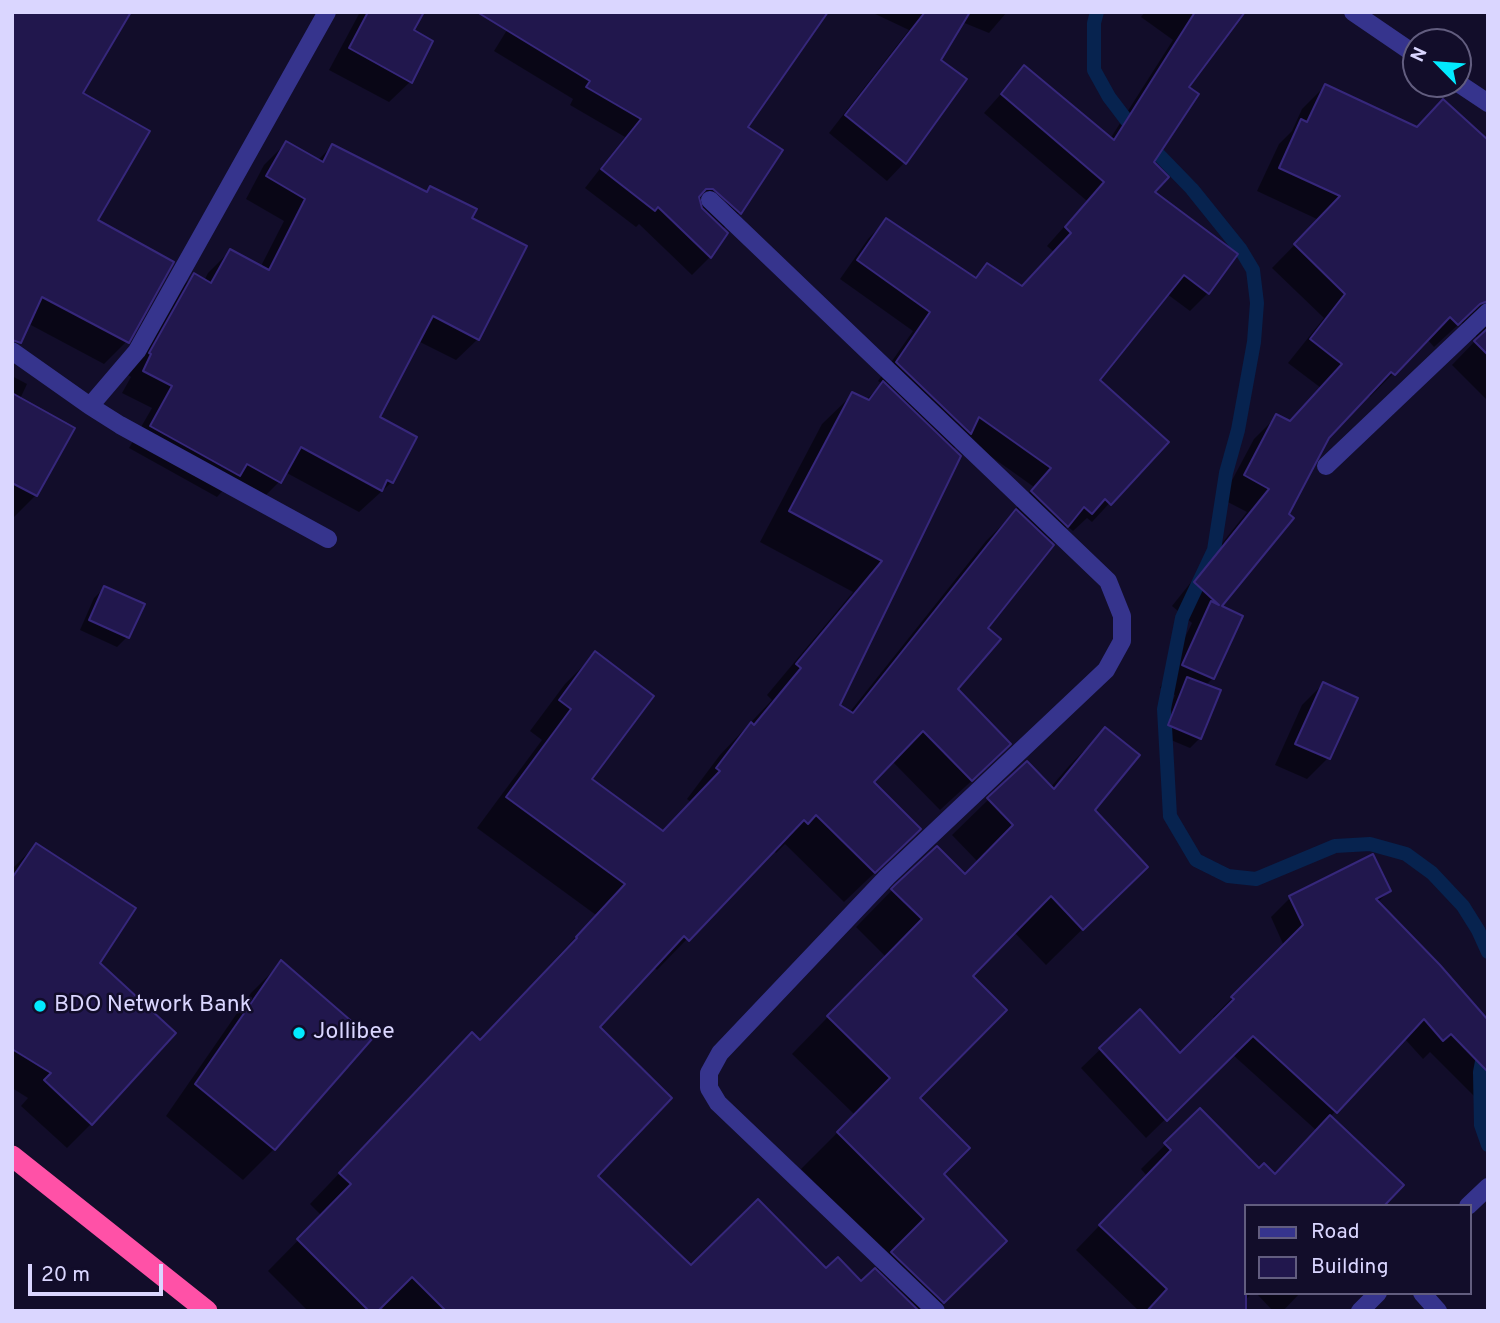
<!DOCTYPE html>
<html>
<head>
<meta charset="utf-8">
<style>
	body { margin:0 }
	#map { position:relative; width:1500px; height:1323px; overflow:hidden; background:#120d2a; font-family:Overpass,sans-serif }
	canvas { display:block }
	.frame { position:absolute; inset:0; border:14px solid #dad6ff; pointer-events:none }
	.legend { position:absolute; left:1244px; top:1204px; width:228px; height:91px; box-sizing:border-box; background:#120d2a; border:2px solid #625d7f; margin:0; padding:9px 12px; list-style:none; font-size:21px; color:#dad6ff }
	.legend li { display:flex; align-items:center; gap:14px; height:35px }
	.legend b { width:35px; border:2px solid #625d7f }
	.north { position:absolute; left:1402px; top:28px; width:70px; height:70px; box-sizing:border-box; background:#120d2a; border:2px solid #625d7f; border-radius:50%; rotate:295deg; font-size:19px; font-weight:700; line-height:28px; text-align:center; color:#dad6ff }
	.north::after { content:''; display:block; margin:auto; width:24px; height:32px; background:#02eaff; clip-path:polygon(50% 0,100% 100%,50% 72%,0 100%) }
	.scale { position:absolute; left:28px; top:1264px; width:135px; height:32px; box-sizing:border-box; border:4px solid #dad6ff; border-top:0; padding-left:9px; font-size:21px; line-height:24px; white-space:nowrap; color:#dad6ff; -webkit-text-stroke:5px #120d2a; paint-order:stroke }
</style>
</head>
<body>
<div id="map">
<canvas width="1500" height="1323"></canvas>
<div class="frame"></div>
<ul class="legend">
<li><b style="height:9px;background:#36348d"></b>Road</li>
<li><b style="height:19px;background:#21174d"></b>Building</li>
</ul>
<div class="north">N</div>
<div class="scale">20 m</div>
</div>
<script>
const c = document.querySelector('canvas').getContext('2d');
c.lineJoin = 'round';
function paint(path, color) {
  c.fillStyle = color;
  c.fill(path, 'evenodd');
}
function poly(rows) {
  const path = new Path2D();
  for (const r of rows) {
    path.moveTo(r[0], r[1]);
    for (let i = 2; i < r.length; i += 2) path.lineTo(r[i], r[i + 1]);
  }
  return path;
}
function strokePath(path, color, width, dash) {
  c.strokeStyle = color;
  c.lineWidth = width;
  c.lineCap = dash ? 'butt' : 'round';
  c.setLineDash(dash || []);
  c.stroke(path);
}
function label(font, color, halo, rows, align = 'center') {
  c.font = font + ' Overpass,sans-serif';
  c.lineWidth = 5;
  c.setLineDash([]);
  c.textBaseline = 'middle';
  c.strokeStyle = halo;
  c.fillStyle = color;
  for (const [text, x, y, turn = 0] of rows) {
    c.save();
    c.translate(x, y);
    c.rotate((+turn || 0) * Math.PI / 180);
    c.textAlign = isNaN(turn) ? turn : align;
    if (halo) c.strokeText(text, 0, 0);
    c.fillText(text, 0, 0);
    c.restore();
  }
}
const shadow = poly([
	[12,12,81,93,95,221,127,341,104,364,29,324,19,342,12,349],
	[360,12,422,12,411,31,410,82,389,102,329,70],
	[871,12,1007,12,989,33,962,22,939,60,964,80,904,163,887,181,829,133,909,30],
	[1145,12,1243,12,1187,88,1152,162,1152,192,1208,293,1190,311,1167,294,1097,380,1166,442,1092,522,1087,518,1073,531,1067,526,1050,543,986,628,956,689,978,775,940,810,892,761,871,782,888,860,844,902,785,844,776,853,773,850,657,970,654,967,598,1027,595,1176,691,1268,826,1270,861,1283,889,1257,801,1169,855,1115,792,1054,886,957,856,927,859,924,896,886,965,876,978,862,952,835,989,799,1050,788,1069,766,1105,729,1093,811,1109,903,1046,965,1014,932,971,977,918,1098,941,1174,968,1277,934,1311,385,1311,381,1306,376,1311,308,1311,268,1271,322,1216,310,1204,442,1065,480,1042,548,970,547,968,596,915,477,828,542,740,530,731,565,684,595,654,590,779,662,833,691,802,687,799,720,755,772,700,767,695,853,592,760,542,822,424,853,394,866,400,882,384,878,381,913,331,840,279,868,239,886,220,974,278,987,265,1021,287,1054,252,1047,246,1087,201,984,113,1025,67,1110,139,1173,40,1141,17],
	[965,438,1034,487,1014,511,1015,512,986,541,849,713,838,706,952,450],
	[512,22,745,127,780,150,739,213,722,230,726,233,710,257,692,275,639,224,636,227,585,188,625,137,570,105,573,99,494,51],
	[1325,86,1416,129,1488,143,1488,401,1452,365,1477,339,1473,326,1460,323,1434,347,1427,339,1370,397,1368,394,1328,437,1220,607,1213,678,1205,686,1200,738,1190,748,1159,735,1175,695,1160,688,1192,623,1172,606,1247,512,1222,499,1254,439,1277,416,1289,422,1321,388,1288,363,1324,318,1272,268,1319,220,1257,191,1279,144,1292,131,1302,109],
	[286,143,317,161,332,146,425,194,430,188,470,219,478,339,456,360,418,341,378,418,415,438,392,482,359,512,285,472,279,482,258,503,227,486,217,497,129,448,152,408,122,393,131,377,128,375,172,297,194,275,204,281,208,273,230,251,260,268,284,221,246,199,264,165],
	[12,376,27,384,20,399,36,495,13,518],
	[104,588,142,605,127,637,117,647,80,630,94,598],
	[1323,684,1355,699,1328,758,1307,779,1275,765,1302,705],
	[36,845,98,963,91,1124,67,1148,21,1106,28,1098,12,1088,12,869],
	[1389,891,1377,903,1488,1022,1488,1110,1430,1052,1423,1059,1404,1038,1330,1117,1246,1206,1246,1293,1252,1293,1235,1311,1139,1311,1076,1250,1147,1176,1141,1169,1200,1110,1259,1171,1274,1176,1317,1131,1232,1054,1146,1138,1081,1068,1140,1011,1180,1055,1216,1020,1213,1017,1284,946,1271,917,1290,898],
	[281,963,369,1039,274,1149,243,1180,166,1116,251,993],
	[1256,1293,1300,1293,1283,1311,1273,1311]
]);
const stream = poly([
	[1097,12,1094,23,1094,70,1109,97,1131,126,1192,189,1241,250,1253,270,1257,303,1254,342,1238,430,1226,473,1214,550,1182,618,1164,709,1170,816,1196,860,1228,876,1256,879,1335,846,1370,844,1406,854,1432,873,1463,906,1478,930,1488,952],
	[1485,1046,1480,1072,1481,1125,1488,1145]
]);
const building = poly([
	[12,12,131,12,83,93,150,131,98,220,174,262,129,343,42,297,21,343,12,340,12,12],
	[368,12,424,12,414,30,433,41,412,83,349,48,368,12],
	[477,12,828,12,748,127,783,150,741,214,713,189,706,189,699,197,702,208,728,233,711,258,658,207,655,211,601,169,641,119,586,87,590,81,477,12],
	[925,12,970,12,941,60,967,79,906,164,845,115,925,12],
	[1195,12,1245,12,1189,87,1199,94,1154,162,1169,177,1155,192,1238,254,1209,294,1184,275,1100,380,1169,442,1111,505,1105,499,1092,514,1084,507,1068,527,1031,491,1051,468,979,417,971,434,896,362,930,312,857,260,886,218,976,278,987,263,1022,286,1071,233,1065,227,1104,182,1001,94,1024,65,1114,140,1195,12],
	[1325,84,1417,127,1443,99,1488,140,1488,301,1480,304,1458,325,1450,317,1395,375,1391,372,1329,438,1289,514,1294,518,1222,606,1243,616,1214,679,1182,665,1211,601,1219,605,1194,582,1269,489,1244,475,1276,414,1290,421,1342,364,1310,339,1345,294,1294,244,1340,196,1279,168,1301,119,1307,122,1325,84],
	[286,141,323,162,332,144,427,192,430,186,477,209,472,218,527,246,479,340,433,316,380,417,417,437,393,483,387,480,382,491,301,447,281,483,247,464,240,476,150,426,172,386,143,371,151,354,149,353,194,273,211,283,230,249,269,270,305,199,266,176,286,141],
	[1488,328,1488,355,1474,341,1488,328],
	[883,381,961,456,840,705,853,713,1016,509,1054,545,988,628,1001,639,958,689,1011,744,972,781,923,731,874,782,921,829,875,873,816,815,808,824,804,820,689,941,684,936,600,1027,672,1098,598,1176,691,1265,758,1199,826,1268,838,1257,861,1281,875,1268,919,1311,446,1311,412,1277,378,1311,369,1311,297,1239,351,1184,339,1173,472,1032,480,1040,577,938,576,937,625,884,506,797,571,709,559,700,595,651,654,696,592,779,663,831,720,771,716,768,751,722,754,725,801,668,796,664,882,561,789,511,852,392,869,400,883,381],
	[12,393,75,428,37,496,12,483,12,393],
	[104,586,145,604,129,638,89,620,104,586],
	[1187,677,1221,690,1201,739,1168,725,1187,677],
	[1323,682,1358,698,1330,759,1295,744,1323,682],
	[1105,727,1140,755,1095,810,1148,867,1083,930,1051,896,973,976,1007,1010,920,1098,970,1148,944,1174,1007,1241,944,1303,891,1252,924,1219,837,1132,890,1078,827,1016,922,919,891,889,895,885,937,846,965,874,1013,825,987,798,1027,761,1054,789,1105,727],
	[36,843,136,908,100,963,176,1033,92,1125,44,1080,51,1073,12,1049,12,878,36,843],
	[1373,854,1391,891,1376,899,1440,965,1488,1020,1488,1072,1451,1034,1443,1041,1424,1019,1337,1113,1253,1036,1167,1121,1099,1048,1140,1009,1180,1053,1234,999,1231,997,1303,925,1289,896,1373,854],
	[281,960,372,1039,275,1150,195,1084,281,960],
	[1200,1108,1259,1168,1264,1163,1275,1174,1330,1115,1404,1185,1384,1206,1246,1206,1246,1311,1147,1311,1167,1289,1099,1225,1171,1150,1164,1143,1200,1108]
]);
const minor = poly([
	[1353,12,1416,55],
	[1458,83,1488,103],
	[710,200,1108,581,1122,616,1122,641,1106,670,887,877,720,1053,709,1073,709,1088,718,1103,936,1311],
	[12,351,90,406,137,351,327,12],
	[90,406,120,425,328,539],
	[1326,466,1488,312],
	[1468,1206,1488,1187],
	[1422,1293,1438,1311],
	[1360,1311,1378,1293]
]);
const highway = poly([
	[12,1156,207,1311]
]);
const markers = [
	[40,1006,7,"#02eaff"],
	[299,1033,7,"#02eaff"]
];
const poiNames = [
	["BDO Network Bank",54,1006],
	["Jollibee",313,1033]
];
paint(shadow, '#0007');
strokePath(stream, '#07234f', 14);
paint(building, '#21174d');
strokePath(building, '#36277b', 2);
strokePath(minor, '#36348d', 18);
strokePath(highway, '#ff51a7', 21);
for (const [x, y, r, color] of markers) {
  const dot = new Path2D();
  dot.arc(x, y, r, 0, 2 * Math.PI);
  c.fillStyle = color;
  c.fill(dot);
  strokePath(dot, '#120d2a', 2.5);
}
label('23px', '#dad6ff', '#120d2a', poiNames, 'left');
</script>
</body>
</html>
